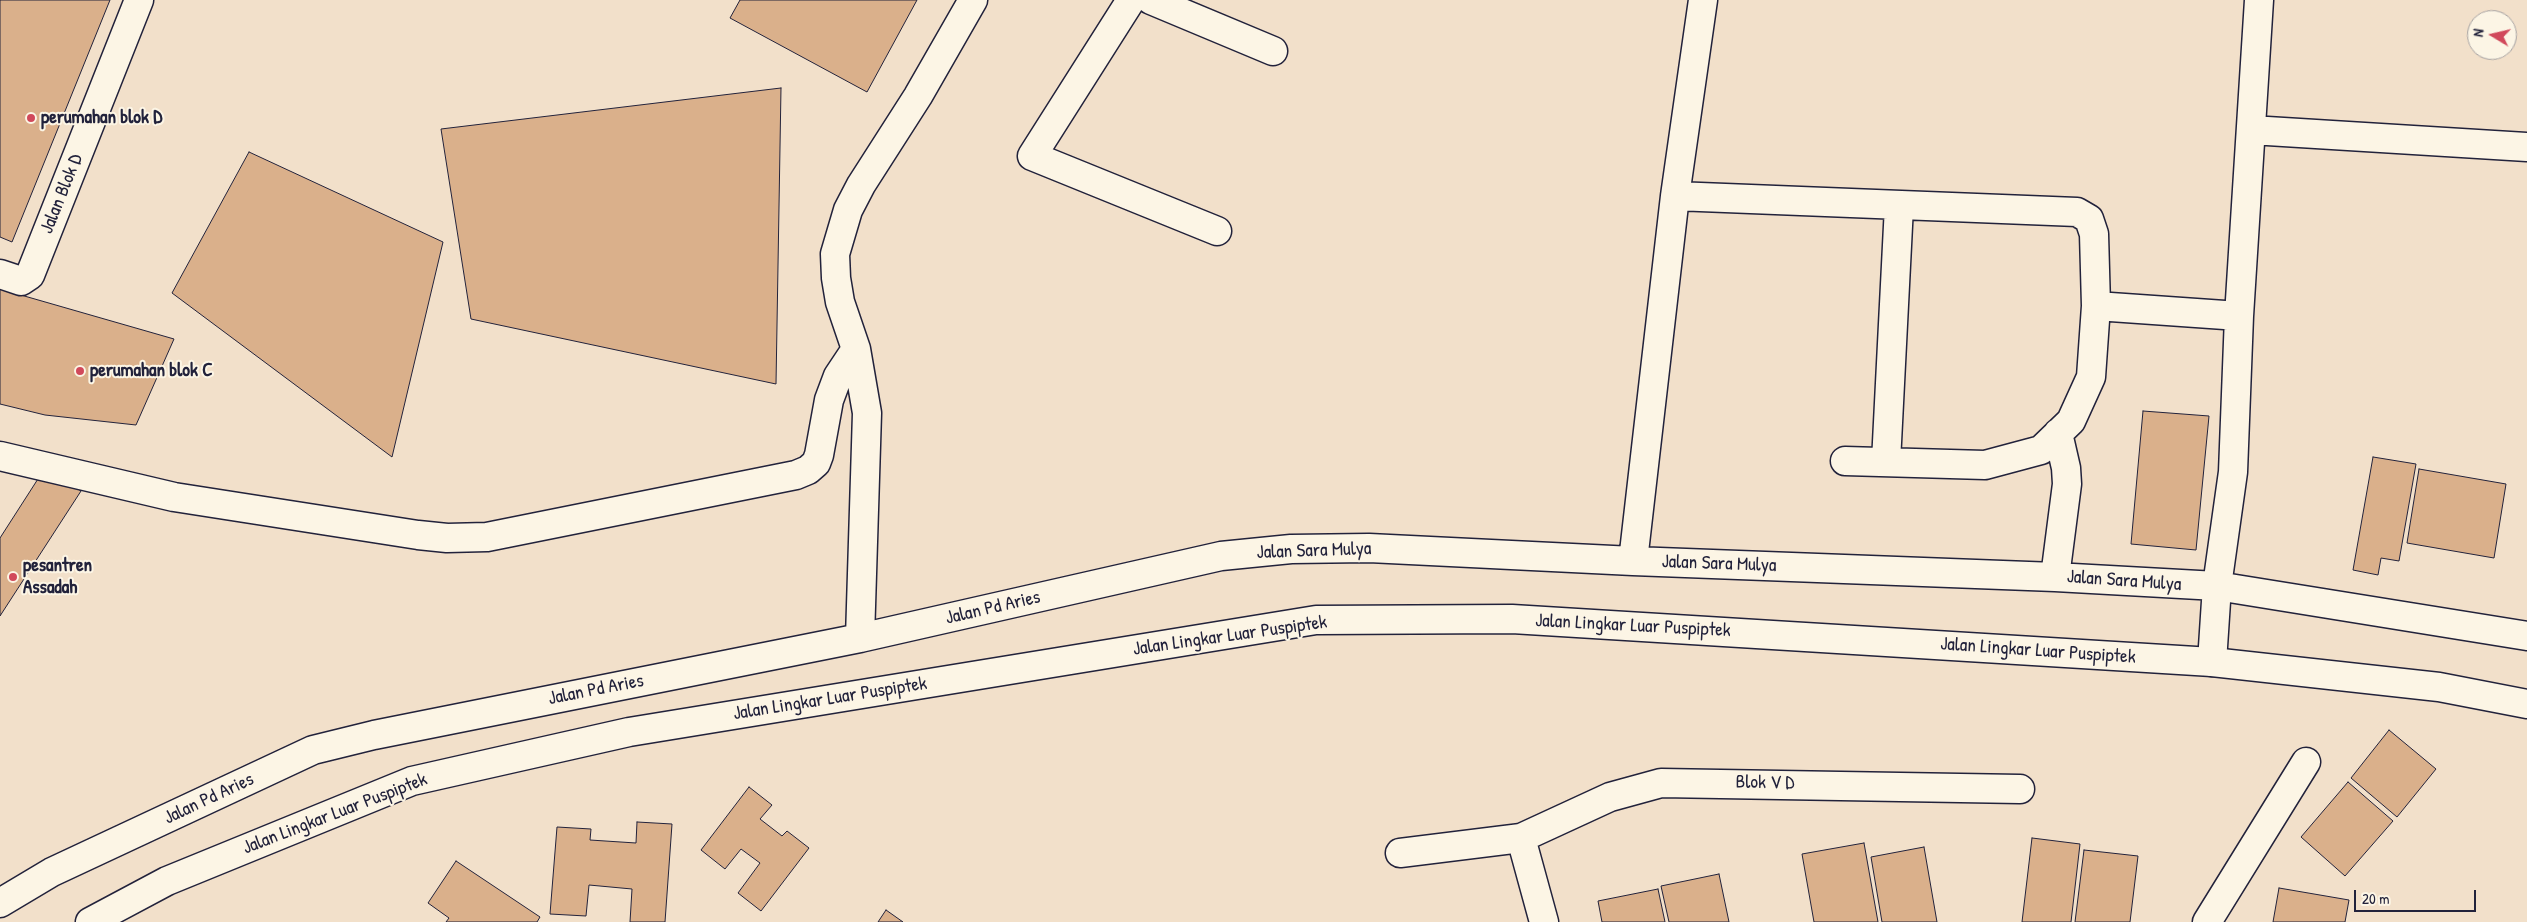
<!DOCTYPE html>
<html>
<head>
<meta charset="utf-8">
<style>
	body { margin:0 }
	#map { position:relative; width:2527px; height:922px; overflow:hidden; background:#f2e0ca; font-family:"Patrick Hand",sans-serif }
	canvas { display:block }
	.north { position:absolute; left:2467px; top:10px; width:50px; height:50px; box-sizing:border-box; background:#fcf5e5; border:1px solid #a5a1a1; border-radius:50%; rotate:279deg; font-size:14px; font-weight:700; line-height:20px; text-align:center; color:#22223b }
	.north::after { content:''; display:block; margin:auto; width:18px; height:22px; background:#d1495b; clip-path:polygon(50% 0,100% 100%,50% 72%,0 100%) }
	.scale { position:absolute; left:2354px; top:890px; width:122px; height:22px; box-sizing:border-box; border:2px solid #22223b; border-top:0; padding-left:6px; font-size:15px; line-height:18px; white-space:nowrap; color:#22223b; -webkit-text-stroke:4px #fcf5e5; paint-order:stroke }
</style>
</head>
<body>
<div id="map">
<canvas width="2527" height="922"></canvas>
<div class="north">N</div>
<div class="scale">20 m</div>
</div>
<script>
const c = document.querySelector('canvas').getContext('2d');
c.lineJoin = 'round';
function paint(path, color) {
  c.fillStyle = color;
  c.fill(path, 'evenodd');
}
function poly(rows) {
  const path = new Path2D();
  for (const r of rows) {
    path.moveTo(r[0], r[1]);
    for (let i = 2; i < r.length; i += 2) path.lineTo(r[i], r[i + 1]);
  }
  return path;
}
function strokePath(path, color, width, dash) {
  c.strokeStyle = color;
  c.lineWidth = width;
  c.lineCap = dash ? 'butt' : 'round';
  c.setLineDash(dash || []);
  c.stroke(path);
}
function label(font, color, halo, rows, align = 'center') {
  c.font = font + ' "Patrick Hand",sans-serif';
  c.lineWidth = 4;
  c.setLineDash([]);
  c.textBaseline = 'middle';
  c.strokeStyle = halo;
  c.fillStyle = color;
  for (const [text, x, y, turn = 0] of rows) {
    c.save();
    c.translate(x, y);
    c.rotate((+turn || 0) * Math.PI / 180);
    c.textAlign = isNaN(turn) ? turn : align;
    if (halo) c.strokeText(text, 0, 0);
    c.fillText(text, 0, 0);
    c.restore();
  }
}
const building = poly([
	[0,0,110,0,12,242,0,237,0,0],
	[740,0,917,0,867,92,730,18,740,0],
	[781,88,776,384,471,319,441,129,781,88],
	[249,152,443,242,392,457,172,293,249,152],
	[0,289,174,339,136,425,45,415,0,404,0,289],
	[2143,411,2209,416,2196,550,2131,544,2143,411],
	[2373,457,2416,464,2399,561,2381,558,2378,575,2353,570,2373,457],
	[45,468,81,491,0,616,0,538,45,468],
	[2419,469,2506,484,2494,558,2407,543,2419,469],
	[2389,730,2436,769,2397,817,2351,778,2389,730],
	[2348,782,2393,821,2345,876,2301,837,2348,782],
	[749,787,772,805,760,819,782,836,787,831,809,848,761,911,738,893,760,863,741,849,725,869,701,850,749,787],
	[637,822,672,824,665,922,630,922,632,889,589,885,586,916,550,914,557,827,591,829,590,840,636,843,637,822],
	[2032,838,2080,844,2071,922,2022,922,2032,838],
	[1864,843,1878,922,1814,922,1802,854,1864,843],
	[1924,847,1937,922,1882,922,1871,857,1924,847],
	[2084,850,2138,856,2130,922,2075,922,2084,850],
	[456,861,540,917,537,922,446,922,449,918,428,903,456,861],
	[1719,874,1729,922,1669,922,1661,886,1719,874],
	[2279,888,2349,900,2345,922,2273,922,2279,888],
	[1658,889,1665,922,1602,922,1598,901,1658,889],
	[886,910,903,922,878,922,886,910]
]);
const street = poly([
	[1131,0,1032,156,1217,231],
	[1151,0,1273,51],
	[2251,130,2527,147],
	[1675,196,2077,212,2089,219,2094,234,2096,306,2239,316],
	[0,274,21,281,30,275,139,0],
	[0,456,174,497,418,535,447,538,487,537,796,475,808,470,816,463,819,455,829,400,838,376,856,349],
	[1845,461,1985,465,2041,450,2071,421,2091,377,2096,306],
	[1886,462,1899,206],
	[1633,561,1675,196,1703,0],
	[2055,577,2067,484,2066,468,2058,433],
	[860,638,867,413,856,349,840,302,836,278,835,254,848,210,861,185,918,96,973,0],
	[2212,662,2217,586,2233,472,2239,316,2259,0],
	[1521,838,1544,922],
	[1400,853,1521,838,1610,797,1661,783,2020,789],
	[0,903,52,872,313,750,374,735,860,638,1221,556,1291,549,1369,548,1633,561,2055,577,2217,586,2527,636],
	[2207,922,2306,762]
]);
const primary = poly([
	[90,922,167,881,412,781,629,732,1316,620,1512,619,2212,662,2439,687,2527,704]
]);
const markers = [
	[31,118,5,"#d1495b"],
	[80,371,5,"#d1495b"],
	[13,577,5,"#d1495b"]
];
const poiNames = [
	["perumahan blok D",41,118],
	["perumahan blok C",90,371],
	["pesantren",23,566],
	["Assadah",23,588]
];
const streetNames = [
	["Jalan Blok D",62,194,-68],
	["Jalan Sara Mulya",1314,551,-2],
	["Jalan Sara Mulya",1719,564,2],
	["Jalan Sara Mulya",2124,581,4],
	["Jalan Pd Aries",993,608,-13],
	["Jalan Lingkar Luar Puspiptek",1633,626,3],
	["Jalan Lingkar Luar Puspiptek",1230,636,-8],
	["Jalan Lingkar Luar Puspiptek",2038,651,4],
	["Jalan Pd Aries",596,690,-11],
	["Jalan Lingkar Luar Puspiptek",830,699,-9],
	["Blok V D",1765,783,1],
	["Jalan Pd Aries",209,799,-25],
	["Jalan Lingkar Luar Puspiptek",335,814,-21]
];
paint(building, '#dab08b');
strokePath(building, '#22223b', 1);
strokePath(street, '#22223b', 31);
strokePath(primary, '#22223b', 31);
strokePath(street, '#fcf5e5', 28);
strokePath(primary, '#fcf5e5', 28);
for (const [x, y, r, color] of markers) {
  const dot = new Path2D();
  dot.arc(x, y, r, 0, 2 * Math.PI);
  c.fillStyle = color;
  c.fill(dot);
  strokePath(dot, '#fcf5e5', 2);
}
label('bold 19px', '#22223b', '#fcf5e5', poiNames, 'left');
label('19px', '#22223b', '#fcf5e5', streetNames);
</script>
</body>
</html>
